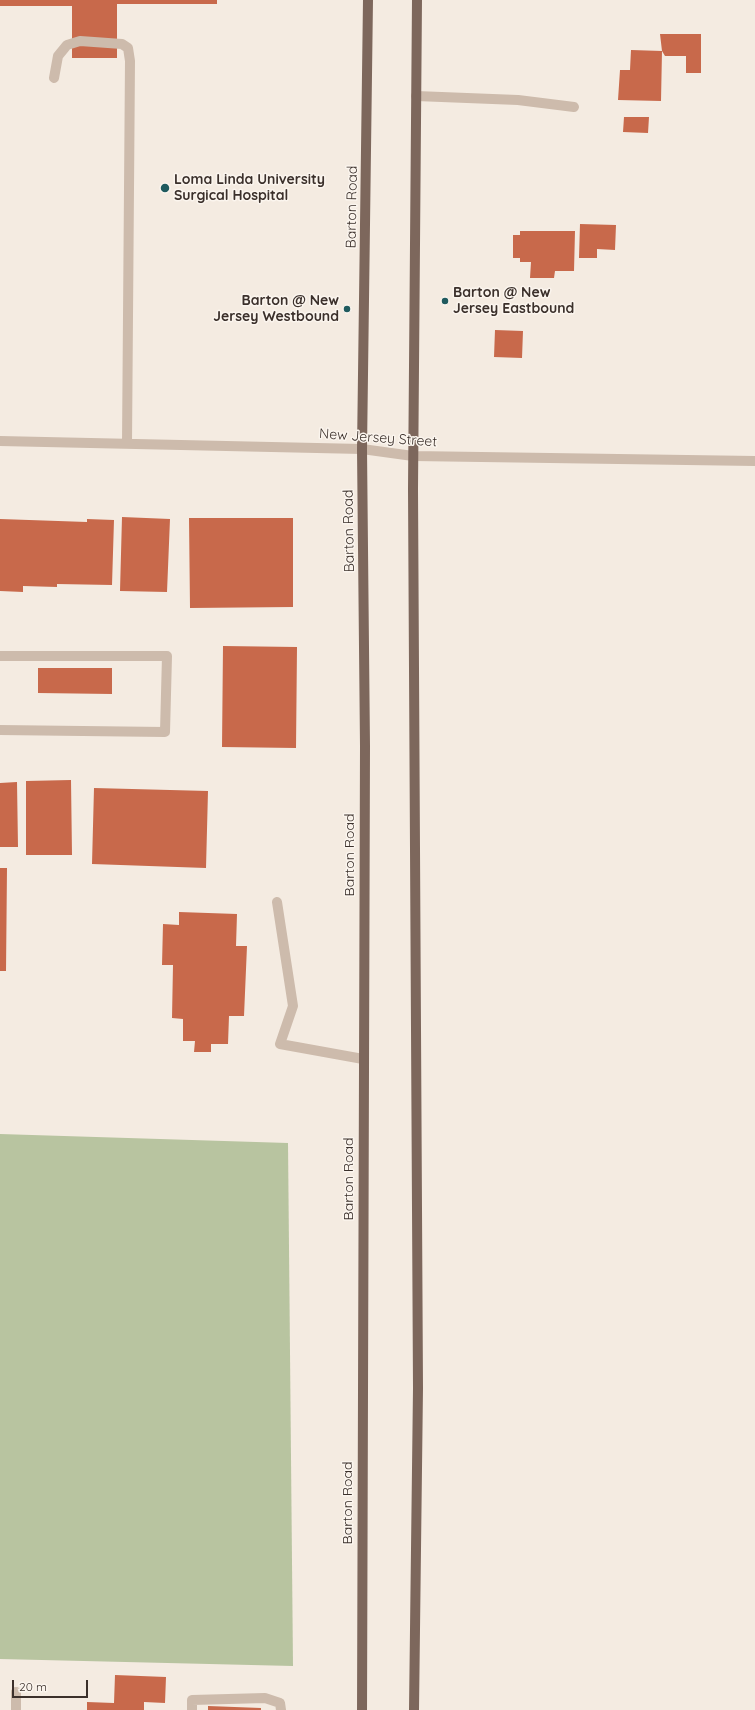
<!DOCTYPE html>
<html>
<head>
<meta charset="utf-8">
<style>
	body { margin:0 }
	#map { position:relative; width:755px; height:1710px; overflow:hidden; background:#f4ebe1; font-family:Quicksand,sans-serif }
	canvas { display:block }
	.scale { position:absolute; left:12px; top:1680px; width:76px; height:18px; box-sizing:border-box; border:2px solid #3b302b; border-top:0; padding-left:5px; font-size:12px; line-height:14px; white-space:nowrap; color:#3b302b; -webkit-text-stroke:3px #fbf5ee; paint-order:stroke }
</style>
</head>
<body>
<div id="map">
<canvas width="755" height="1710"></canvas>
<div class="scale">20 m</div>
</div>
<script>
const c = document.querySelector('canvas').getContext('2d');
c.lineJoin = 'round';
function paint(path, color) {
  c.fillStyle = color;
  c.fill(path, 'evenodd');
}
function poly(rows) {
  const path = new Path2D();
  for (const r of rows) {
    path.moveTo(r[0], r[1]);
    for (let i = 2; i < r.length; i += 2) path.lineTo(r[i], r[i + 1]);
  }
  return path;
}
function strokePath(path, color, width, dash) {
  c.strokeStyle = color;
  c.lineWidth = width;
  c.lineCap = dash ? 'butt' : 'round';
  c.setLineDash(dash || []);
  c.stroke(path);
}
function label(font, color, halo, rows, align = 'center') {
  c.font = font + ' Quicksand,sans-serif';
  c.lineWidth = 3;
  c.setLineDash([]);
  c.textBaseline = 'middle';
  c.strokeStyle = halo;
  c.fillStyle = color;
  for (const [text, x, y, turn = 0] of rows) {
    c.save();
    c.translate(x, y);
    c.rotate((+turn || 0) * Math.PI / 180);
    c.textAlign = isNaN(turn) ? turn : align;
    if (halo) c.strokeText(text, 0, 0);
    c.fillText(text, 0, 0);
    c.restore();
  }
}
const green = poly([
	[0,1134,288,1143,293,1666,0,1659]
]);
const building = poly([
	[0,0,217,0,217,4,117,4,117,58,72,58,72,6,0,6],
	[660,34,701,34,701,73,686,73,686,56,665,56,662,51],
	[631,50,662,51,661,101,618,100,620,70,630,70],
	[624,117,649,117,648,133,623,132],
	[580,224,616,225,615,250,597,249,597,258,579,258],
	[520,231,575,231,574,271,555,271,554,278,530,278,531,262,520,262,520,258,513,258,513,235,520,235],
	[495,330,523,331,522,358,494,357],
	[122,517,170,519,167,592,120,591],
	[189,518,293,518,293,607,190,608],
	[0,519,87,522,87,519,114,520,112,585,57,584,57,587,23,586,23,592,0,591],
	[223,646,297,647,296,748,222,747],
	[38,668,112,668,112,694,38,693],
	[71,780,72,855,26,855,26,781],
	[17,782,18,847,0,847,0,783],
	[94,788,208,791,206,868,92,864],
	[0,868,7,868,6,971,0,971],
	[179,912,237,914,236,946,247,946,244,1016,229,1016,228,1044,211,1044,211,1052,194,1052,195,1041,183,1041,183,1019,172,1018,173,965,162,965,163,924,179,925],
	[115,1675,166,1677,165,1703,144,1702,144,1710,87,1710,87,1702,114,1703],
	[208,1706,261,1708,261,1710,208,1710]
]);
const minor = poly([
	[54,78,58,56,67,45,80,41,122,44,128,48,130,61,127,443],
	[416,96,518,100,574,107],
	[0,441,362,449,413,456,755,461],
	[0,656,167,656,165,732,0,730],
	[277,902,293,1006,280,1044,363,1059],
	[16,1710,16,1692],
	[192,1710,192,1700,265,1698,280,1703,281,1710]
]);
const major = poly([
	[362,1710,365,746,362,449,368,0],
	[414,1710,418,1388,413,489,417,0]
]);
const markers = [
	[165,188,5,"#1f5a5e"],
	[445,301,4,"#1f5a5e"],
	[347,309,4,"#1f5a5e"]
];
const poiNames = [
	["Loma Linda University",174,180],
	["Surgical Hospital",174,196],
	["Barton @ New",453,293],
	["Jersey Eastbound",453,309],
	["Barton @ New",339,301,"right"],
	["Jersey Westbound",339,317,"right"]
];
const streetNames = [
	["Barton Road",352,207,-89],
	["New Jersey Street",378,438,4],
	["Barton Road",349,531,-91],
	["Barton Road",350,855,-90],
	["Barton Road",349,1179,-90],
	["Barton Road",348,1503,-90]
];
paint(green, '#b8c4a0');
paint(building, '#c8694b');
strokePath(minor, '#cdbbac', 10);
strokePath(major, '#7d675c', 10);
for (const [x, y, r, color] of markers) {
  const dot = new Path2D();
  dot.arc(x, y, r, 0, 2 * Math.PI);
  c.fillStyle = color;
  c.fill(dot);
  strokePath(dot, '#fbf5ee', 1.5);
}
label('bold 14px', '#3b302b', '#fbf5ee', poiNames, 'left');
label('14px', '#3b302b', '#fbf5ee', streetNames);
</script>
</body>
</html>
